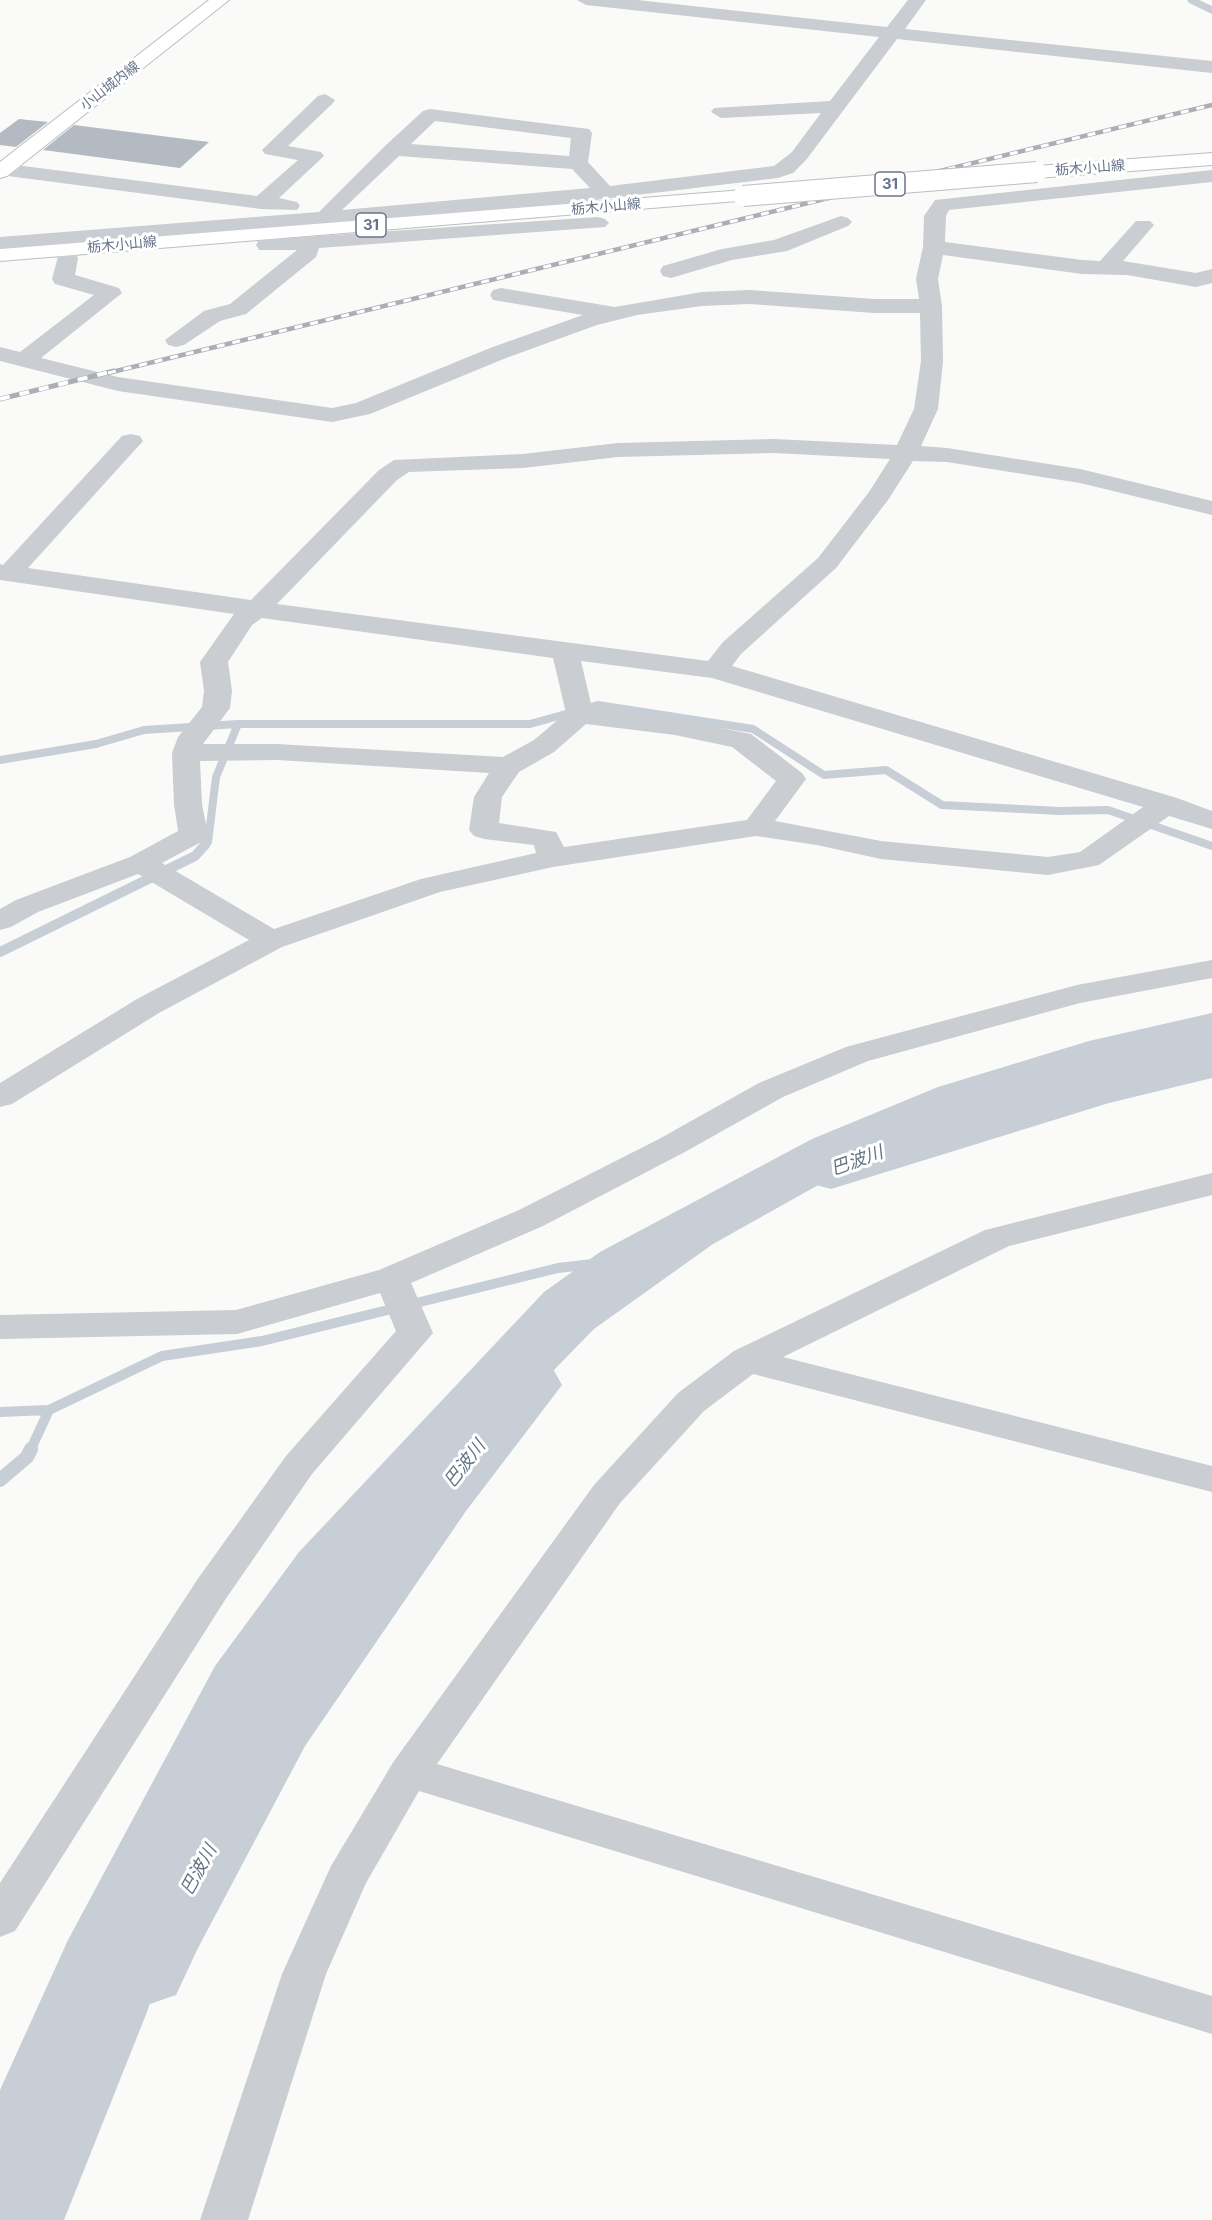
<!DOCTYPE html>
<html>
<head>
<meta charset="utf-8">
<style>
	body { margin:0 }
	canvas { display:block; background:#fafaf8 }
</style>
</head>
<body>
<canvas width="1212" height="2220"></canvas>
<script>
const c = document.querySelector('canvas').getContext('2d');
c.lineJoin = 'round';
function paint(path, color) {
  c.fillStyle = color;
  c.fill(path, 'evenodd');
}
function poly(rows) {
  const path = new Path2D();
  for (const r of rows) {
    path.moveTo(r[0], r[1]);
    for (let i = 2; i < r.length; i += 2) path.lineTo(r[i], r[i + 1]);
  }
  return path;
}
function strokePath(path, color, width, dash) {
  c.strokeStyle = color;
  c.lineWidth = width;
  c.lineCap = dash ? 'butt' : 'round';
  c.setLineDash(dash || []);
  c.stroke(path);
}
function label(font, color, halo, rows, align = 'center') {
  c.font = font + ' Inter,"Noto Sans JP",sans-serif';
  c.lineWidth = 6;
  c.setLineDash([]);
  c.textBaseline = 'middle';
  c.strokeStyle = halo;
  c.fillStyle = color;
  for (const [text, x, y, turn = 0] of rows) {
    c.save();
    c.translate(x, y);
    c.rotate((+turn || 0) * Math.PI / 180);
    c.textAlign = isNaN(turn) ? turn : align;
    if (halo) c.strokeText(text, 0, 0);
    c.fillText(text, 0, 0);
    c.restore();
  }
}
const water = poly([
	[1212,1013,1212,1047,1094,1071,978,1112,820,1184,713,1244,594,1329,417,1510,309,1653,203,1838,147,2012,64,2220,0,2220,0,2090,68,1940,215,1666,299,1552,544,1292,600,1252,812,1139,938,1087,1089,1041]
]);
const streamFar3 = poly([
	[1191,0,1212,10]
]);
const streamFar2 = poly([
	[0,760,96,744,144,730,238,724],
	[203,847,208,842,216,777,238,724,530,724,598,705,753,729,824,775,886,770,942,805,1060,811,1108,810,1212,846]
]);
const streamFar1 = poly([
	[0,952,195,856,205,845],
	[0,1412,49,1410],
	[30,1451,49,1410,162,1356,262,1341,558,1268,593,1264]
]);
const stream = poly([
	[0,1480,27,1457,31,1449]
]);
const river = poly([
	[1212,1042,1212,1078,1109,1103,831,1189,809,1183,800,1170,809,1157,827,1149,1068,1077,1212,1042],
	[529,1363,553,1369,562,1385,466,1511,305,1746,198,1948,176,1995,147,2005,118,1995,107,1972,119,1944,250,1708,416,1477,505,1369,529,1363]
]);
const building = poly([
	[19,119,48,122,16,147,0,145,0,133],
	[74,125,209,142,180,168,43,150]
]);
const minor = poly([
	[577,0,637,0,887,27,908,0,926,0,905,29,1212,61,1212,73,897,39,806,160,793,173,778,178,537,207,0,249,0,237,319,212,386,145,423,111,430,109,589,129,592,133,588,162,610,186,774,166,792,152,821,113,721,118,711,112,714,108,830,101,879,37,586,5,577,0],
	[435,121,571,138,569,156,411,144,435,121],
	[399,156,572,169,590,188,342,210,399,156],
	[325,94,335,100,332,104,288,146,321,152,324,156,279,198,297,202,300,206,297,210,261,209,0,175,0,163,257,196,298,160,265,154,262,150,318,96,325,94],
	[1212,170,1212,182,949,210,946,216,945,242,1082,260,1100,261,1136,221,1150,221,1154,225,1123,261,1196,273,1212,269,1212,283,1196,287,1127,275,1082,274,943,255,938,279,942,306,943,361,938,409,921,446,947,448,1080,469,1212,501,1212,515,1080,483,947,462,913,461,888,500,836,568,741,654,732,666,1177,798,1212,811,1212,829,1169,816,1099,865,1048,875,881,859,817,845,756,836,553,867,440,892,282,947,159,1013,12,1104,0,1107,0,1083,137,999,249,940,138,874,38,912,11,927,0,930,0,909,16,900,130,857,178,831,174,804,172,753,178,737,202,707,204,691,200,662,234,614,0,580,0,564,3,565,122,436,131,434,140,436,143,441,28,568,251,600,379,470,394,460,523,454,618,443,774,439,897,445,914,409,921,361,920,313,874,313,750,304,702,306,637,315,597,325,506,358,370,414,332,422,118,391,0,361,0,347,20,352,94,295,55,284,52,279,59,253,75,253,78,258,75,275,119,288,122,293,41,358,118,377,332,408,356,403,490,348,583,315,493,300,490,295,493,290,501,288,615,307,702,292,750,290,874,299,919,299,916,279,923,247,924,216,935,200,1212,170],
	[774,453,890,459,869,492,818,558,723,642,708,661,277,604,397,480,409,472,523,468,618,457,774,453],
	[262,618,553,658,566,713,534,740,503,757,277,744,203,744,230,708,232,691,228,662,252,625,262,618],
	[581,661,712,678,1143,807,1080,852,1048,857,881,841,775,821,806,779,802,773,751,734,675,719,592,708,581,661],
	[586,724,675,735,732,747,776,781,747,820,564,847,556,832,499,823,502,797,519,772,554,752,586,724],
	[277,760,489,773,474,797,469,830,474,836,484,839,534,845,536,853,421,879,274,929,162,863,203,841,208,835,202,804,200,761,277,760],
	[841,216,848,218,852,222,848,226,787,251,732,260,671,278,663,276,660,271,663,266,722,249,774,240,841,216],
	[598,217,605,219,609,223,605,227,319,248,316,257,246,314,220,321,184,345,176,347,168,345,165,340,204,311,230,304,297,250,259,250,256,245,259,240,598,217],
	[1212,960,1212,978,1080,1003,868,1061,783,1097,683,1153,543,1226,411,1283,433,1333,312,1474,225,1600,15,1931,0,1937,0,1883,197,1580,286,1456,396,1331,380,1293,237,1334,0,1339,0,1315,236,1310,379,1270,519,1210,659,1139,759,1083,846,1047,1077,985,1212,960],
	[1212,1173,1212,1195,1009,1246,783,1357,1212,1466,1212,1492,753,1374,704,1411,620,1503,437,1764,1212,1996,1212,2034,419,1791,366,1883,326,1974,248,2220,200,2220,282,1974,331,1866,394,1761,594,1485,678,1393,734,1351,985,1230,1212,1173]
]);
const major = poly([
	[209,0,229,0,7,176,0,178,0,162,209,0],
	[1212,153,1212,165,1037,178,1030,176,1027,172,1030,168,1037,166,1212,153],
	[743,190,750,192,753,196,750,200,0,261,0,249,743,190]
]);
const railFar1 = poly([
	[108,373,1212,105]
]);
const rail = poly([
	[0,399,114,371]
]);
const majorBridge = poly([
	[743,196,1037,172]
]);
const farStreetnames = [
	["小山城内線",110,86,-38],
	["栃木小山線",1090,168,-4],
	["栃木小山線",606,207,-5],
	["栃木小山線",122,245,-5]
];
const shields = [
	[890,184,30],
	[371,225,30]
];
const shieldNames = [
	["31",890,184],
	["31",371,225]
];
const waterNames = [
	["巴波川",857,1161,-20],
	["巴波川",465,1464,-52],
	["巴波川",199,1870,-61]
];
paint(water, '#c7ced5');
strokePath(streamFar3, '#c7ced5', 7);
strokePath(streamFar2, '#c7ced5', 8);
strokePath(streamFar1, '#c7ced5', 10);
strokePath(stream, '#c7ced5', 14);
paint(river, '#c7ced5');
paint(building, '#b4bac2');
strokePath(major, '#bbbec3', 2);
paint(minor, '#cacdd1');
paint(major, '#fff');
strokePath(railFar1, '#aaaeb6', 4.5);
strokePath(rail, '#aaaeb6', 5);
strokePath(railFar1, '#fff', 3, [8]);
strokePath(rail, '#fff', 4, [10]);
strokePath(majorBridge, '#bbbec3', 22, []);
strokePath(majorBridge, '#fff', 20);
label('14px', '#67748a', '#fff', farStreetnames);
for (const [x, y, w] of shields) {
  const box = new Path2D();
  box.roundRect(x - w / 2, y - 12, w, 24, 4.5);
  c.fillStyle = '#fff';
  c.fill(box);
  strokePath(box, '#67748a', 1.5);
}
label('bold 15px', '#67748a', null, shieldNames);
label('italic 18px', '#637585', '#fff', waterNames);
</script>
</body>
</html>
